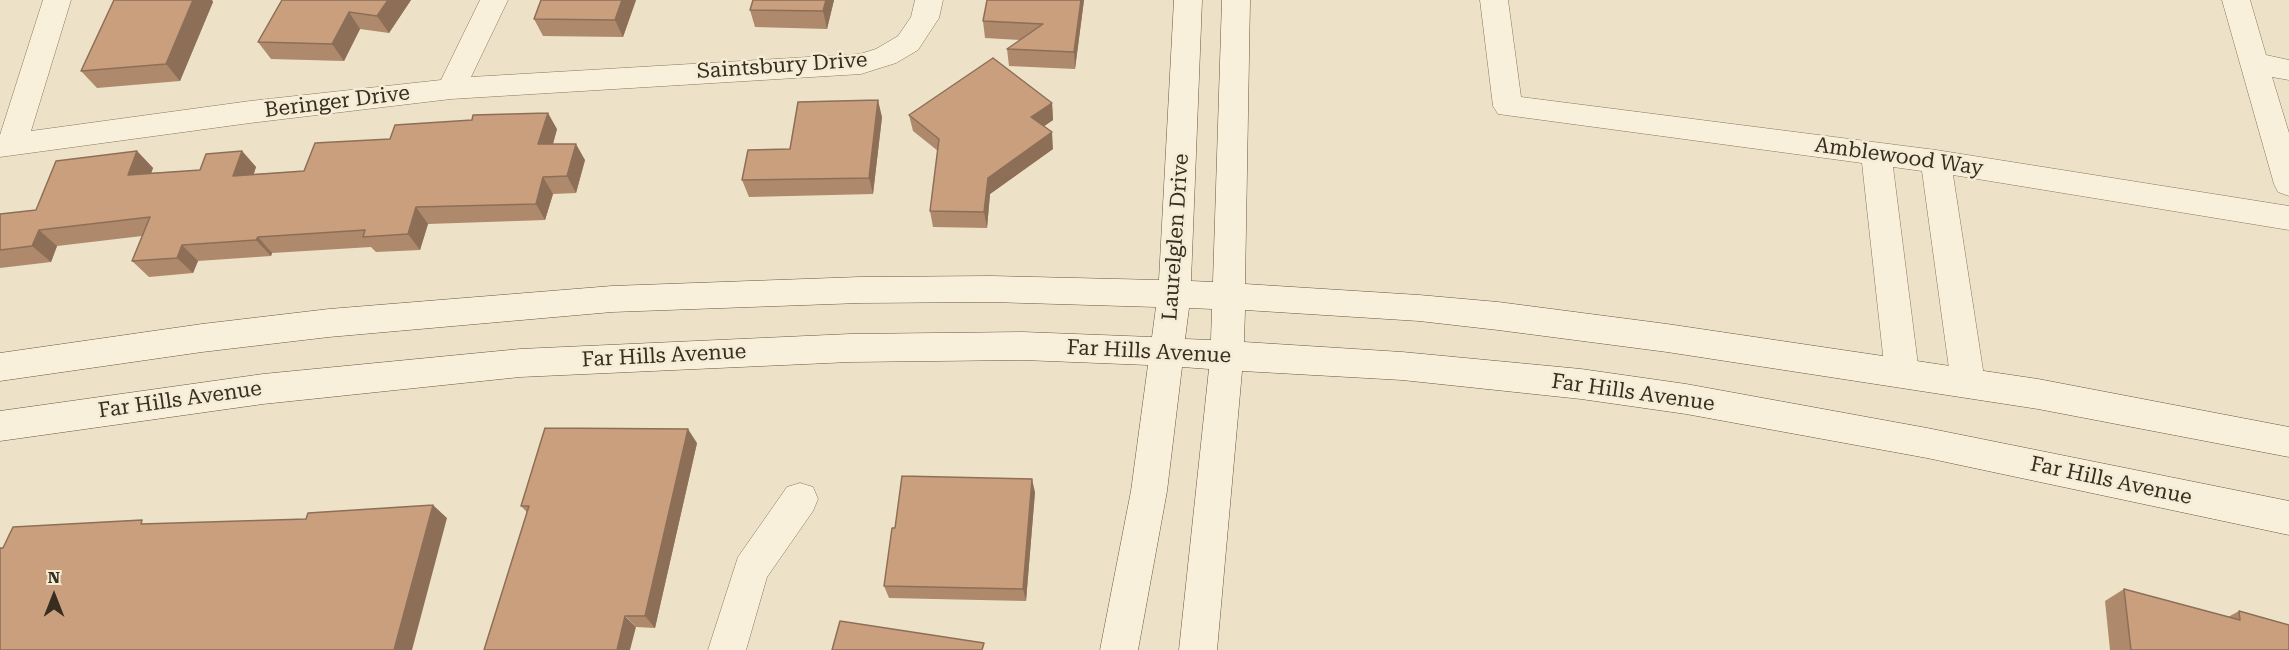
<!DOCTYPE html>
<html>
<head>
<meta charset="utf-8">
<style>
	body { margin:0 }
	#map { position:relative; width:2289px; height:650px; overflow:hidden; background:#ede2c7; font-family:"Roboto Serif",serif }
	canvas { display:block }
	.north { position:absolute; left:24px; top:566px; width:60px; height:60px; -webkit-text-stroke:4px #f5ecd6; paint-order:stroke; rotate:0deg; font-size:16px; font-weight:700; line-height:24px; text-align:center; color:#392d20 }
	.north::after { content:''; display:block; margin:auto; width:21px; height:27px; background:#392d20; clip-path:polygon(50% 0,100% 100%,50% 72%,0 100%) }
</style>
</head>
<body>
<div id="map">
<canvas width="2289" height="650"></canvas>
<div class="north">N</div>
</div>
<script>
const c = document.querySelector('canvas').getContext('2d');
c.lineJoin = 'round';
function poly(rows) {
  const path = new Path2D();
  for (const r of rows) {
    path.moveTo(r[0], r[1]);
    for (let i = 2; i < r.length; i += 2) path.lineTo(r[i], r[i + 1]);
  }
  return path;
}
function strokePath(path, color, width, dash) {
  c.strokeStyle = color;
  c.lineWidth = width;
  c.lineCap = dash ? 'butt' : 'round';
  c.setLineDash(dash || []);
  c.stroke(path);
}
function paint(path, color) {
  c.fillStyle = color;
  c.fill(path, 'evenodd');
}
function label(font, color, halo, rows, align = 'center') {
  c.font = font + ' "Roboto Serif",serif';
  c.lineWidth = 5;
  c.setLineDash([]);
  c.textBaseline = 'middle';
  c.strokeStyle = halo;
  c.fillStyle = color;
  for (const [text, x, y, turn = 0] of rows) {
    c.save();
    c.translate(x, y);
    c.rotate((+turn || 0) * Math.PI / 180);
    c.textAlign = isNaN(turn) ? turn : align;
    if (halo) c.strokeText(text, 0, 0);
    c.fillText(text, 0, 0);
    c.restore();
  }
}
const street = poly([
	[43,0,71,0,31,131,250,101,441,80,480,0,508,0,471,77,860,54,876,49,898,36,911,17,915,0,943,0,939,18,918,50,896,63,861,74,451,99,250,123,0,157,0,135,43,0],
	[1480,0,1508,0,1521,97,1936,150,2289,206,2289,230,1953,175,1985,383,1980,393,1968,398,1956,393,1951,383,1922,171,1893,167,1919,373,1914,383,1902,387,1890,383,1885,373,1862,163,1498,114,1493,106,1480,0],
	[2222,0,2250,0,2266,55,2289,60,2289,80,2272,77,2289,133,2289,196,2278,192,2274,184,2222,0],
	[800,483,813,487,818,499,813,511,767,577,746,650,708,650,738,557,787,487,800,483]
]);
const secondary = poly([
	[1174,0,1202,0,1191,281,1213,282,1222,0,1250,0,1245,284,1419,295,1498,302,1667,324,2038,379,2289,427,2289,457,2038,409,1667,352,1498,330,1419,321,1245,310,1244,342,1402,352,1581,369,1686,384,1927,428,2289,501,2289,535,1927,458,1686,414,1581,399,1402,380,1242,371,1217,650,1179,650,1209,369,1182,367,1167,491,1138,650,1100,650,1131,491,1148,365,1023,360,850,362,520,377,263,404,0,441,0,411,263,374,520,349,850,334,1023,332,1152,337,1156,307,991,302,860,303,612,312,329,337,202,352,0,381,0,353,202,324,329,309,612,286,860,277,991,276,1159,280,1174,0],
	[1189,308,1212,309,1211,340,1185,339,1189,308]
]);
const wall = poly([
	[114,0,212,0,213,2,180,81,97,88,81,71],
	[282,0,411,0,389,33,360,29,344,61,271,59,258,42],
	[541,0,636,0,623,37,543,36,534,19],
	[753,0,834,0,827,29,755,27,750,10],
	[1084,0,1075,69,1009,66,1007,49,1020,40,985,38,983,21],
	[1052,103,1053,120,1044,126,1053,149,990,194,987,228,933,227,930,211,938,151,913,131,909,115],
	[882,117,873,194,749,197,742,180,790,149],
	[557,129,553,144,585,160,576,193,553,194,545,220,428,224,420,250,376,252,371,247,272,253,271,256,198,261,193,273,149,277,132,261,142,236,57,246,51,262,0,268,0,214,36,210,137,151,153,168,151,173,200,170,242,151,256,167,254,174,304,171],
	[697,443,655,628,636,627,521,506],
	[1035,492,1026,601,889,598,884,586,895,528],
	[2124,589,2228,617,2239,611,2289,650,2110,650,2105,601]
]);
const shadedWall = poly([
	[193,0,212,0,213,2,180,81,166,64],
	[388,0,411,0,389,33,377,16],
	[622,0,636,0,623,37,615,20],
	[826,0,834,0,827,29,823,11],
	[1081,0,1084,0,1075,69,1074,52],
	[349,12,360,29,344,61,332,44],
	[878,100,882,117,873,194,869,178],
	[1052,103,1053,120,1033,134,1031,117],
	[548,113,557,129,548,161,538,144],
	[1052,132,1053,149,990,194,987,228,984,212,988,178],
	[576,144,585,160,576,193,567,176],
	[137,151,153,168,145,191,128,175],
	[242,151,256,167,247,192,233,176],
	[543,177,553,194,545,220,536,204],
	[416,207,428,224,420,250,408,234],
	[39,230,57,246,51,262,32,246],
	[258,237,272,253,271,256,256,240],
	[182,245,198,261,193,273,177,258],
	[688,429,697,443,655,628,645,616],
	[1032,479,1035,492,1026,601,1023,589],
	[433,505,447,518,412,650,394,650],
	[625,616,636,627,630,650,617,650]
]);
const building = poly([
	[114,0,193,0,166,64,81,71,114,0],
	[282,0,388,0,377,16,349,12,332,44,258,42,282,0],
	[541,0,622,0,615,20,534,19,541,0],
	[753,0,826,0,823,11,750,10,753,0],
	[987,0,1081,0,1074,52,1007,49,1043,24,983,21,987,0],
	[993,58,1052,103,1031,117,1052,132,988,178,984,212,930,211,939,139,909,115,993,58],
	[878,100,869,178,742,180,748,150,790,149,798,102,878,100],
	[548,113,538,144,576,144,567,176,543,177,536,204,416,207,408,234,363,237,365,230,258,237,256,240,182,245,177,258,132,261,150,217,39,230,32,246,0,250,0,214,36,210,56,161,137,151,128,175,200,170,206,154,242,151,233,176,304,171,315,143,390,139,395,125,472,120,473,115,548,113],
	[545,428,688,429,645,616,625,616,617,650,484,650,529,506,521,506,545,428],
	[902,476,1032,479,1023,589,884,586,892,528,895,528,902,476],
	[433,505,394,650,0,650,0,548,3,548,13,527,142,520,141,524,306,519,308,513,433,505],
	[2124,589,2240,620,2239,611,2289,625,2289,650,2131,650,2124,589],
	[840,621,984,643,982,650,832,650,840,621]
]);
const streetNames = [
	["Saintsbury Drive",782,66,-4],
	["Beringer Drive",337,102,-7],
	["Amblewood Way",1899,157,8],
	["Laurelglen Drive",1176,237,-86],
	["Far Hills Avenue",1149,352,3],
	["Far Hills Avenue",664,356,-3],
	["Far Hills Avenue",1633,393,8],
	["Far Hills Avenue",180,400,-8],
	["Far Hills Avenue",2111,481,12]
];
strokePath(street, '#88755d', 1);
strokePath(secondary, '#6a5640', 1);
paint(street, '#f8f0da');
paint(secondary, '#f8f0da');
paint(wall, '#ae896c');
paint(shadedWall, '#8d6f58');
paint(building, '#ca9f7e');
strokePath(building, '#8d6f58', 1.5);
label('21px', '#392d20', '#f5ecd6', streetNames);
</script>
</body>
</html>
